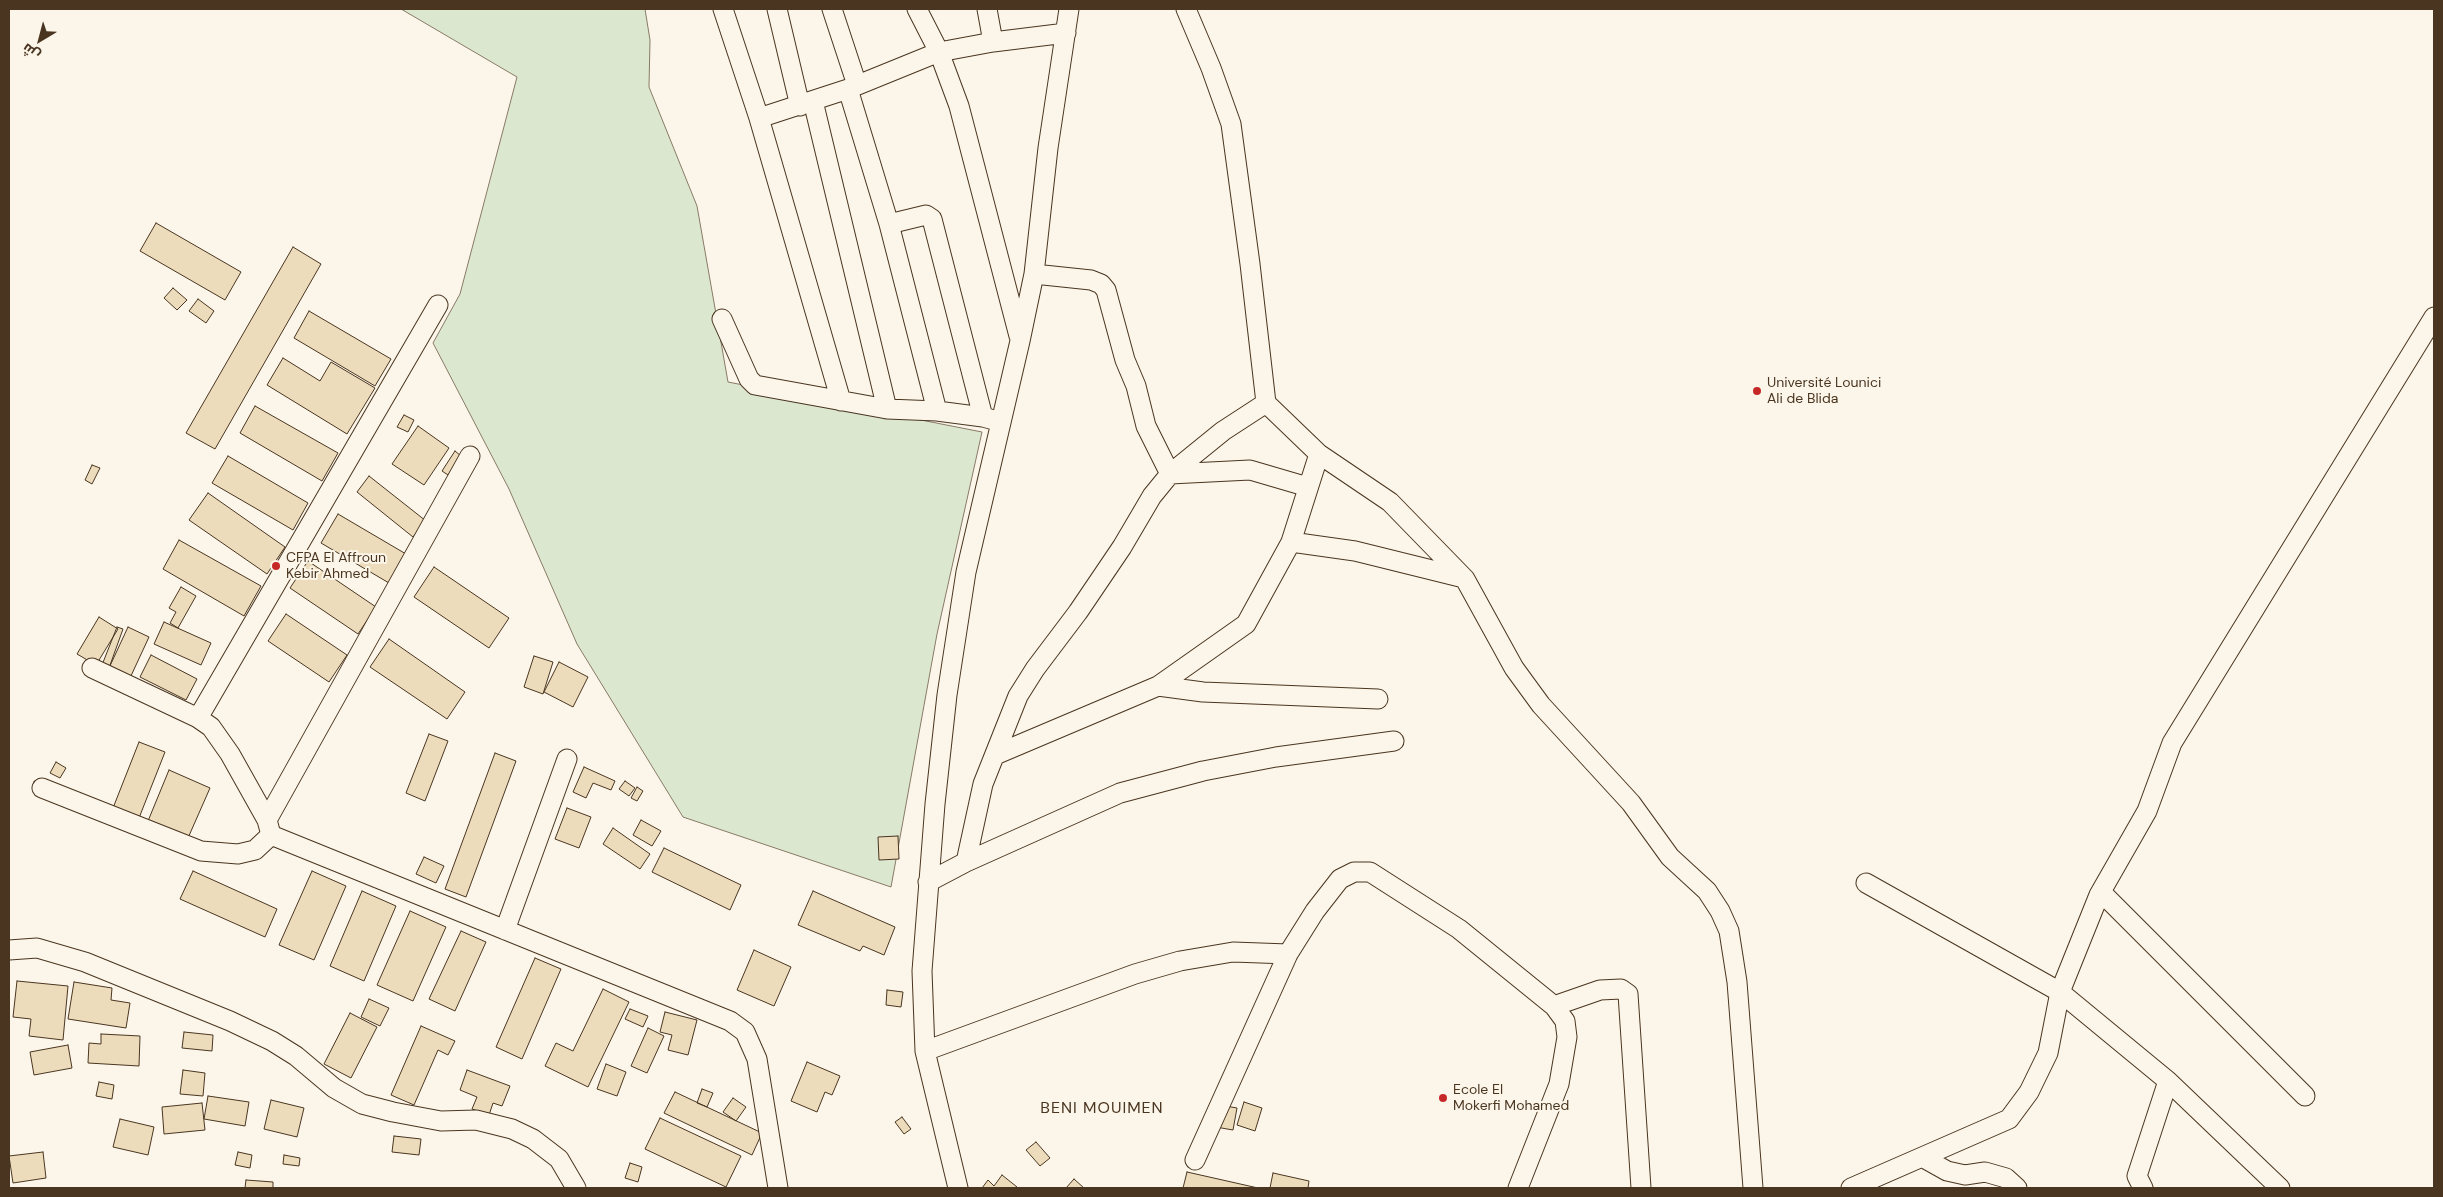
<!DOCTYPE html>
<html>
<head>
<meta charset="utf-8">
<style>
	body { margin:0 }
	#map { position:relative; width:2443px; height:1197px; overflow:hidden; background:#fbf6e9; font-family:"DM Sans",Cairo,sans-serif }
	canvas { display:block }
	.frame { position:absolute; inset:0; border:10px solid #4a3520; pointer-events:none }
	.north { position:absolute; left:15px; top:15px; width:50px; height:50px; -webkit-text-stroke:4px #fbf6e9; paint-order:stroke; rotate:217deg; font-size:14px; font-weight:700; line-height:20px; text-align:center; color:#4a3520 }
	.north::after { content:''; display:block; margin:auto; width:18px; height:22px; background:#4a3520; clip-path:polygon(50% 0,100% 100%,50% 72%,0 100%) }
</style>
</head>
<body>
<div id="map">
<canvas width="2443" height="1197"></canvas>
<div class="frame"></div>
<div class="north">ش</div>
</div>
<script>
const c = document.querySelector('canvas').getContext('2d');
c.lineJoin = 'round';
function paint(path, color) {
  c.fillStyle = color;
  c.fill(path, 'evenodd');
}
function poly(rows) {
  const path = new Path2D();
  for (const r of rows) {
    path.moveTo(r[0], r[1]);
    for (let i = 2; i < r.length; i += 2) path.lineTo(r[i], r[i + 1]);
  }
  return path;
}
function strokePath(path, color, width, dash) {
  c.strokeStyle = color;
  c.lineWidth = width;
  c.lineCap = dash ? 'butt' : 'round';
  c.setLineDash(dash || []);
  c.stroke(path);
}
function label(font, color, halo, rows, align = 'center') {
  c.font = font + ' "DM Sans",sans-serif';
  c.lineWidth = 4;
  c.setLineDash([]);
  c.textBaseline = 'middle';
  c.strokeStyle = halo;
  c.fillStyle = color;
  for (const [text, x, y, turn = 0] of rows) {
    c.save();
    c.translate(x, y);
    c.rotate((+turn || 0) * Math.PI / 180);
    c.textAlign = isNaN(turn) ? turn : align;
    if (halo) c.strokeText(text, 0, 0);
    c.fillText(text, 0, 0);
    c.restore();
  }
}
const green = poly([
	[401,9,645,9,650,40,649,87,697,206,728,382,982,432,937,634,891,887,683,817,577,644,509,489,433,343,460,294,517,77,401,9]
]);
const building = poly([
	[156,223,241,272,225,300,140,251,156,223],
	[293,247,321,264,215,449,186,433,293,247],
	[173,288,187,300,177,310,164,298,173,288],
	[198,299,214,311,206,323,189,311,198,299],
	[309,311,391,359,375,386,294,338,309,311],
	[283,358,320,381,331,362,375,388,347,434,267,385,283,358],
	[255,406,338,453,322,481,240,433,255,406],
	[404,415,414,420,408,432,397,427,404,415],
	[418,426,449,448,424,485,392,464,418,426],
	[455,451,461,456,448,475,442,471,455,451],
	[228,456,308,503,293,530,212,483,228,456],
	[92,465,100,468,92,484,85,480,92,465],
	[369,476,426,521,413,537,357,492,369,476],
	[208,493,285,547,267,574,189,520,208,493],
	[338,514,406,554,389,583,321,543,338,514],
	[179,540,261,586,244,616,163,569,179,540],
	[308,561,376,607,358,634,290,588,308,561],
	[434,567,509,618,489,648,414,597,434,567],
	[181,587,196,596,178,628,170,623,176,612,169,608,181,587],
	[286,614,347,655,329,682,268,641,286,614],
	[99,617,118,629,96,665,77,654,99,617],
	[164,622,211,643,201,665,154,644,164,622],
	[117,627,123,629,109,668,102,665,117,627],
	[128,627,149,637,130,678,109,668,128,627],
	[389,639,465,692,447,719,370,667,389,639],
	[151,655,197,679,186,700,140,677,151,655],
	[534,656,553,662,543,694,524,687,534,656],
	[559,662,588,677,573,707,544,692,559,662],
	[429,734,448,741,425,801,406,793,429,734],
	[139,742,165,752,139,818,113,808,139,742],
	[495,753,516,761,466,897,445,889,495,753],
	[56,762,66,768,60,778,50,773,56,762],
	[584,767,615,781,611,790,593,783,586,798,573,792,584,767],
	[169,770,210,788,188,838,148,821,169,770],
	[625,781,635,788,629,796,619,789,625,781],
	[637,787,643,791,637,801,631,798,637,787],
	[567,808,591,817,579,848,555,839,567,808],
	[641,820,661,831,652,846,633,835,641,820],
	[613,828,650,854,640,869,603,844,613,828],
	[898,836,899,859,879,860,878,837,898,836],
	[664,848,741,885,730,910,652,872,664,848],
	[424,857,444,866,436,883,416,874,424,857],
	[193,871,277,909,265,937,180,899,193,871],
	[312,871,346,886,314,960,279,945,312,871],
	[362,891,396,906,364,981,330,966,362,891],
	[813,891,895,927,884,955,863,946,860,951,798,925,813,891],
	[410,911,446,927,413,1001,377,985,410,911],
	[461,931,486,942,455,1011,429,999,461,931],
	[754,950,791,967,774,1006,737,990,754,950],
	[535,958,561,969,522,1059,496,1047,535,958],
	[17,981,68,986,63,1040,29,1036,31,1019,13,1017,17,981],
	[74,982,112,988,111,1000,130,1003,126,1028,68,1019,74,982],
	[603,989,629,1002,588,1087,545,1066,556,1043,573,1051,603,989],
	[887,990,903,992,901,1007,886,1005,887,990],
	[369,999,389,1008,380,1026,361,1017,369,999],
	[630,1009,648,1016,643,1027,625,1019,630,1009],
	[665,1012,697,1020,688,1055,668,1050,672,1035,660,1032,665,1012],
	[350,1013,377,1027,351,1078,324,1064,350,1013],
	[421,1026,455,1041,448,1055,438,1050,414,1105,391,1095,421,1026],
	[648,1028,664,1036,647,1073,631,1066,648,1028],
	[184,1032,213,1035,212,1051,182,1048,184,1032],
	[101,1034,140,1036,139,1066,88,1063,89,1043,101,1044,101,1034],
	[68,1045,72,1068,34,1075,30,1052,68,1045],
	[807,1062,840,1076,832,1095,825,1092,817,1112,791,1101,807,1062],
	[606,1064,626,1072,617,1096,597,1089,606,1064],
	[183,1070,205,1073,203,1096,180,1094,183,1070],
	[467,1070,510,1086,502,1106,493,1103,489,1115,472,1109,477,1097,460,1090,467,1070],
	[99,1082,114,1085,112,1099,96,1096,99,1082],
	[702,1089,713,1093,707,1107,697,1103,702,1089],
	[675,1092,762,1133,752,1155,664,1113,675,1092],
	[208,1096,249,1102,245,1126,204,1119,208,1096],
	[733,1098,746,1107,736,1121,723,1112,733,1098],
	[271,1100,304,1108,297,1137,264,1129,271,1100],
	[1244,1102,1262,1108,1255,1131,1237,1125,1244,1102],
	[202,1103,205,1130,164,1134,162,1107,202,1103],
	[1214,1104,1237,1108,1233,1130,1210,1126,1214,1104],
	[902,1117,911,1129,904,1134,895,1122,902,1117],
	[660,1118,741,1156,726,1187,645,1149,660,1118],
	[120,1119,154,1127,148,1155,113,1147,120,1119],
	[394,1136,421,1139,419,1155,392,1152,394,1136],
	[1036,1142,1050,1158,1040,1166,1026,1150,1036,1142],
	[43,1152,46,1178,13,1183,9,1156,43,1152],
	[238,1152,252,1155,250,1168,235,1165,238,1152],
	[284,1155,300,1158,299,1166,283,1164,284,1155],
	[630,1163,642,1167,638,1182,625,1178,630,1163],
	[1187,1172,1258,1188,1183,1188,1187,1172],
	[1273,1173,1309,1181,1308,1188,1270,1188,1273,1173],
	[1002,1175,1017,1187,1015,1188,982,1188,988,1180,994,1186,1002,1175],
	[1074,1179,1084,1188,1066,1188,1074,1179],
	[246,1180,273,1182,273,1188,245,1188,246,1180]
]);
const minor = poly([
	[723,9,759,118,841,401],
	[777,9,800,106],
	[832,9,857,85],
	[917,9,939,52,959,106,1019,336],
	[987,9,993,42],
	[1186,9,1211,68,1231,124,1250,264,1266,403],
	[848,89,889,224,937,411],
	[813,101,887,409],
	[759,118,848,89,939,52,993,42,1066,33],
	[889,224,926,215,932,219,983,417],
	[1034,274,1091,280,1101,284,1106,290,1125,360,1136,386,1146,426,1170,474,1250,470,1308,487],
	[722,319,749,379,755,385,887,409,937,411,983,417,1001,422],
	[1291,542,1355,551,1464,578],
	[1158,686,1203,692,1378,699],
	[198,718,438,305],
	[995,755,1158,686,1246,624,1291,542,1319,454],
	[42,788,201,851,238,854,255,850,271,835,267,820,230,754,211,727,198,718,92,668],
	[267,820,470,456],
	[271,835,730,1021,745,1032,757,1059,778,1188],
	[966,862,983,784,1018,696,1035,669,1078,612,1122,547,1152,496,1170,474,1223,431,1266,403,1319,454,1390,502,1465,579,1514,668,1541,705,1631,803,1670,857,1707,891,1720,911,1729,931,1737,982,1753,1188],
	[928,882,966,862,1120,793,1203,771,1276,757,1394,741],
	[1866,883,2060,992,2168,1081,2280,1188],
	[2101,892,2305,1096],
	[505,930,567,759],
	[9,950,37,948,85,962,230,1021,272,1041,296,1056,334,1088,362,1104,393,1112,441,1121,476,1120,512,1129,533,1139,559,1159,576,1188],
	[1554,1006,1600,990,1621,989,1628,994,1641,1188],
	[925,1051,1135,974,1180,961,1233,952,1288,954],
	[1922,1157,1947,1171,1965,1175,1985,1172,2006,1178,2017,1188],
	[1195,1160,1288,954,1315,911,1340,879,1354,872,1370,872,1459,929,1554,1006,1565,1021,1567,1037,1559,1084,1518,1188],
	[958,1188,925,1051,922,971,935,804,947,695,966,572,1020,341,1034,274,1048,148,1069,9],
	[1851,1188,2009,1119,2029,1092,2048,1053,2060,992,2099,895,2147,811,2172,743,2434,317],
	[2143,1188,2137,1176,2168,1081]
]);
const markers = [
	[1757,391,5,"#c62828"],
	[276,566,5,"#c62828"],
	[1443,1098,5,"#c62828"]
];
const poiNames = [
	["Université Lounici",1767,383],
	["Ali de Blida",1767,399],
	["CFPA El Affroun",286,558],
	["Kebir Ahmed",286,574],
	["Ecole El",1453,1090],
	["Mokerfi Mohamed",1453,1106]
];
const quarterNames = [
	["BENI MOUIMEN",1102,1109]
];
paint(green, '#dce7d0');
strokePath(green, '#887966', 1);
paint(building, '#ecdcbc');
strokePath(building, '#4a3520', 1);
strokePath(minor, '#4a3520', 21);
strokePath(minor, '#fbf6e9', 19);
for (const [x, y, r, color] of markers) {
  const dot = new Path2D();
  dot.arc(x, y, r, 0, 2 * Math.PI);
  c.fillStyle = color;
  c.fill(dot);
  strokePath(dot, '#fbf6e9', 2);
}
label('14px', '#4a3520', '#fbf6e9', poiNames, 'left');
c.letterSpacing = '1px';
label('16px', '#4a3520', '#fbf6e9', quarterNames);
c.letterSpacing = '0px';
</script>
</body>
</html>
